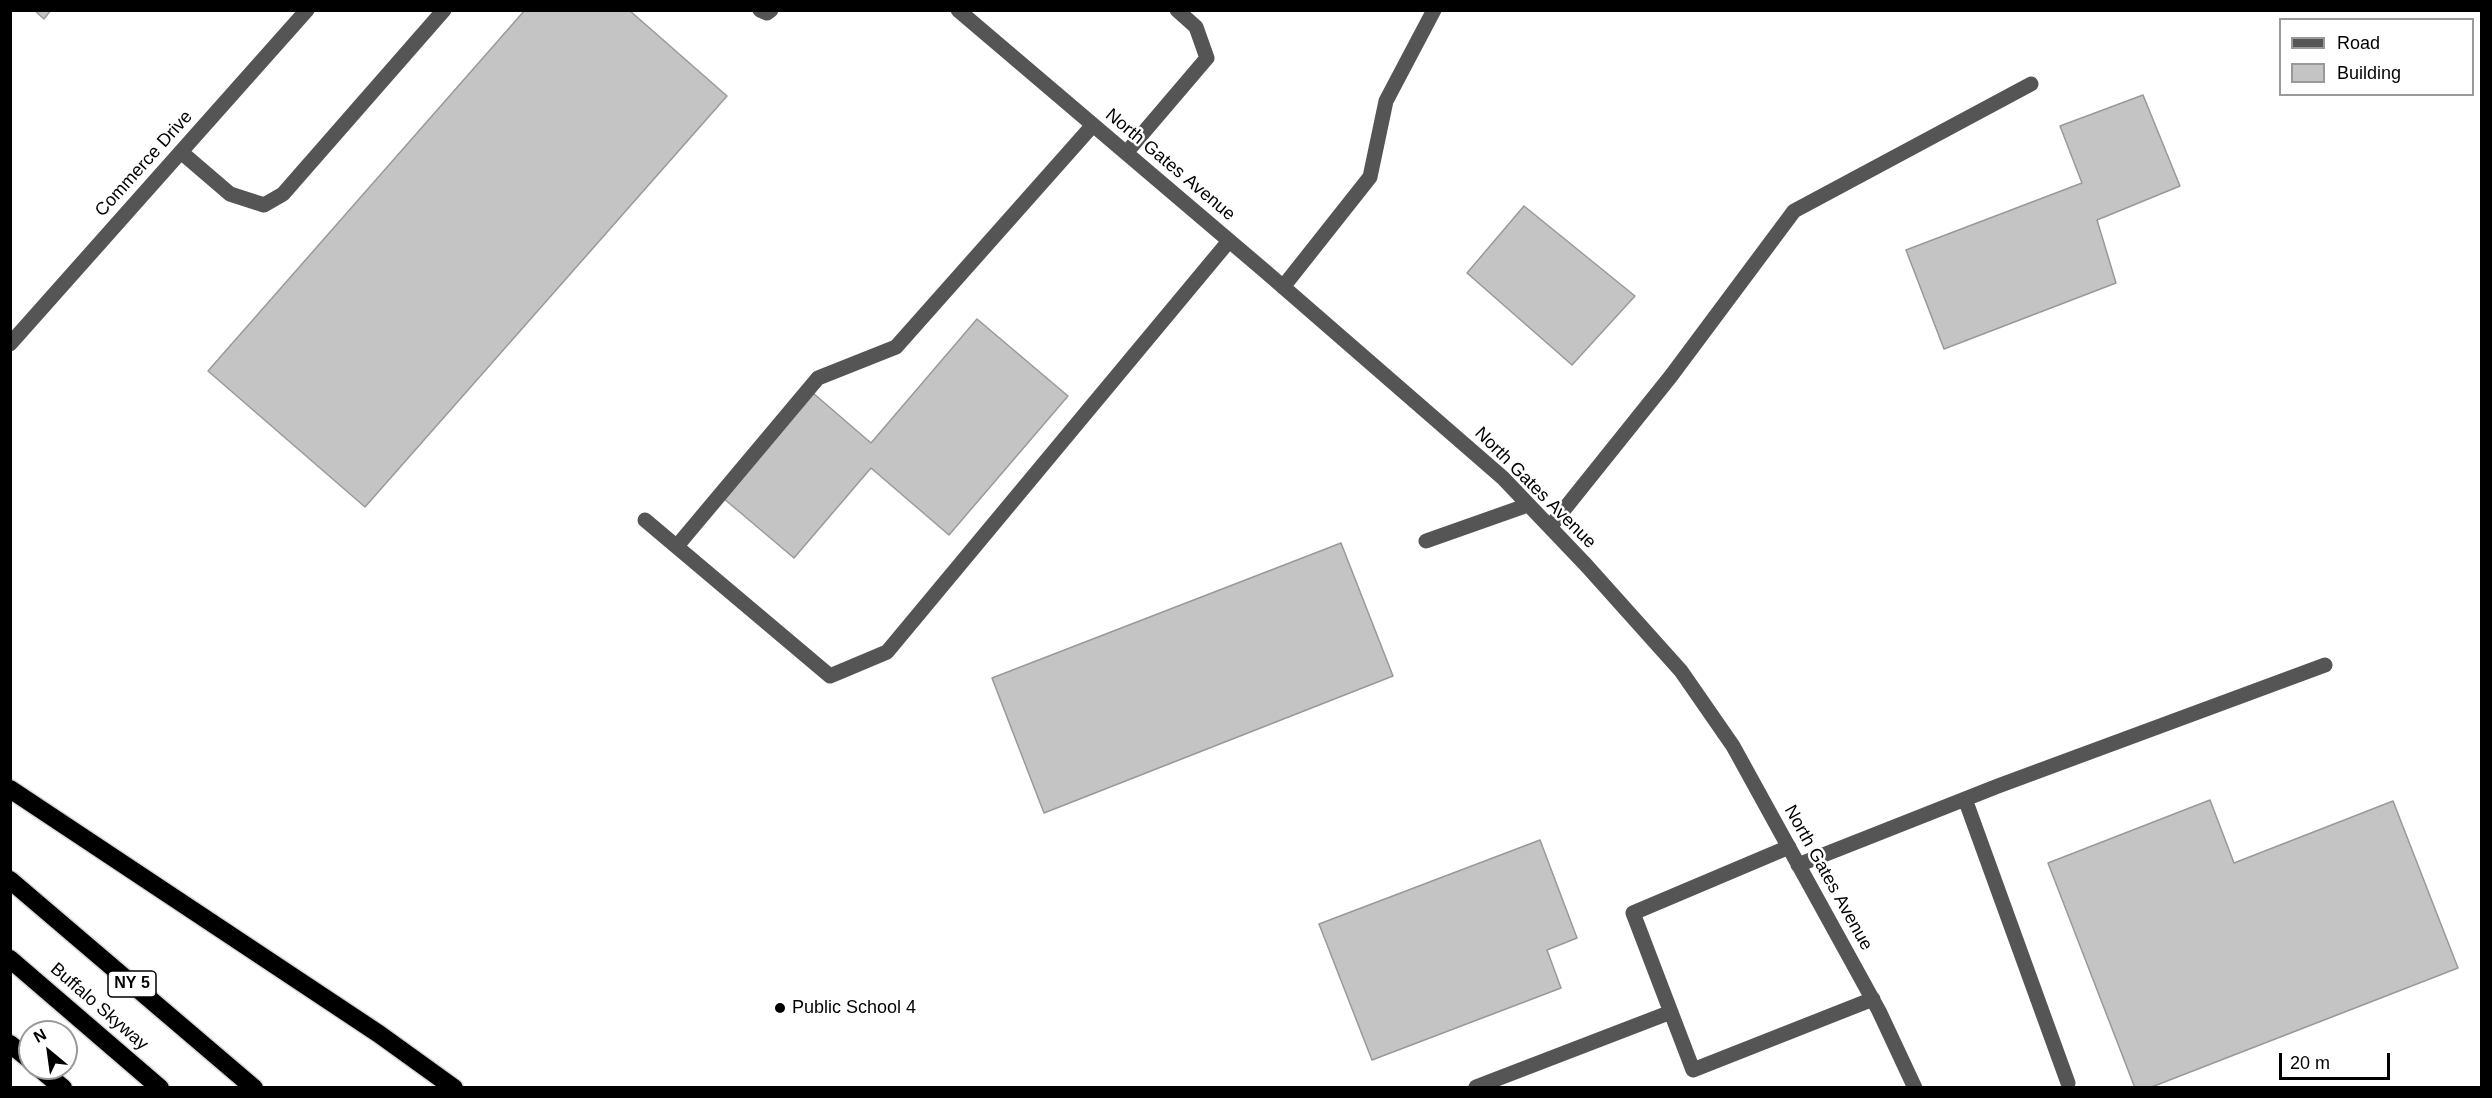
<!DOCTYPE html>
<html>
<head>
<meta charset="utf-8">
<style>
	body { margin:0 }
	#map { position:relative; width:2492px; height:1098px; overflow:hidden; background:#fff; font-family:Arial,sans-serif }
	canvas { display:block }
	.frame { position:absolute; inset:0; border:12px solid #000; pointer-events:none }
	.legend { position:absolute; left:2279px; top:18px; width:195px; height:78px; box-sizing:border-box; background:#fff; border:2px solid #999; margin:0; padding:8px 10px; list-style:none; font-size:18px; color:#000 }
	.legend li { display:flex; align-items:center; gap:12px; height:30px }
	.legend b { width:30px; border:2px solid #999 }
	.north { position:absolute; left:18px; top:1020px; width:60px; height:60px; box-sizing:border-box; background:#fff; border:2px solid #999; border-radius:50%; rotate:331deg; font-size:16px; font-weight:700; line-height:24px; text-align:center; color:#000 }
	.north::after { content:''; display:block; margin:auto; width:21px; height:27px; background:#000; clip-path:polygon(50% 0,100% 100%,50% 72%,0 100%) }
	.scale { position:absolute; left:2279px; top:1053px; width:111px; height:27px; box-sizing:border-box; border:3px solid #000; border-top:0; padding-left:8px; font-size:18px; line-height:21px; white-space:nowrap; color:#000; -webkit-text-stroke:4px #fff; paint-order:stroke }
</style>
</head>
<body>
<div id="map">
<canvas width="2492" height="1098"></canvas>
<div class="frame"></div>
<ul class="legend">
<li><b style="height:8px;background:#555"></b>Road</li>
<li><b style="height:16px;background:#c4c4c4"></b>Building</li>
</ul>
<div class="north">N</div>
<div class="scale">20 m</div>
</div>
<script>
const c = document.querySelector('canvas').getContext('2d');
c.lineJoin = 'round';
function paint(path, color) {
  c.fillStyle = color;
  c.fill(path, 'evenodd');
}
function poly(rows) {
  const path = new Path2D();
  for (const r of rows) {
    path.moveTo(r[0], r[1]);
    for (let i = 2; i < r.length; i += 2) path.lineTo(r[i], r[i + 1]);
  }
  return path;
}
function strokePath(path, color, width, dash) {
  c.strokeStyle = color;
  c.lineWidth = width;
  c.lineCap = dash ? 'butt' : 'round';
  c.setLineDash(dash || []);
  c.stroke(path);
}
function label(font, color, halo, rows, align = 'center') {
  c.font = font + ' Arial,sans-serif';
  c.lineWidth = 5;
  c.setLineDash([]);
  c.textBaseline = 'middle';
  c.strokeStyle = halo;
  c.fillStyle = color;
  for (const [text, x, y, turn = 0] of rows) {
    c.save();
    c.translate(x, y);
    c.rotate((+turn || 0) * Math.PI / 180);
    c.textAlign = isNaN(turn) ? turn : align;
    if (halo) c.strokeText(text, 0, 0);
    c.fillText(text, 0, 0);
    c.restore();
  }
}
const building = poly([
	[34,10,51,10,44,19,34,10],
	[525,10,629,10,727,96,365,507,208,371,525,10],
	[2143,95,2180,186,2097,220,2116,283,1944,349,1906,250,2082,183,2060,126,2143,95],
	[1524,206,1635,296,1572,365,1467,273,1524,206],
	[977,319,1068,396,949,535,871,468,794,558,723,498,813,393,871,443,977,319],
	[1341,543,1393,676,1044,813,992,678,1341,543],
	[2210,800,2234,863,2393,801,2458,968,2149,1088,2135,1088,2048,863,2210,800],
	[1540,840,1577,938,1547,950,1561,988,1372,1060,1319,924,1540,840]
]);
const minor = poly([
	[760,10,767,13,771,10],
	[958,10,1266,272,1503,478,1586,565,1681,671,1733,746,1879,1011,1915,1088],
	[181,152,230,194,264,205,283,194,444,10],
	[1126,153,1207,58,1196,27,1177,10],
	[1283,287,1370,177,1386,101,1434,10],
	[10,344,307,10],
	[645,520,830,676,887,652,1229,241],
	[1550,527,1671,376,1794,211,2031,84],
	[1426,541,1528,505],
	[677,546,818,378,896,347,1093,125],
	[1965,799,2068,1083],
	[1789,847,1633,913,1693,1070,1873,999],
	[1798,865,1998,786,2325,665],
	[1476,1087,1671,1012]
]);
const highway = poly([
	[10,789,379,1034,454,1088],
	[10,880,254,1088],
	[10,959,160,1088],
	[10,1044,30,1060],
	[39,1068,63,1088]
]);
const markers = [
	[780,1008,6,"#000"]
];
const shields = [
	[132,984,48]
];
const shieldNames = [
	["NY 5",132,984]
];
const streetNames = [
	["Commerce Drive",144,164,-48],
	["North Gates Avenue",1170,165,40],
	["North Gates Avenue",1535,488,45],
	["North Gates Avenue",1828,878,61],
	["Buffalo Skyway",99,1007,41]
];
const poiNames = [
	["Public School 4",792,1008]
];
paint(building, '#c4c4c4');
strokePath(building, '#999', 1.5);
strokePath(highway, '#dbdbdb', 21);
strokePath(minor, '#555', 15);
strokePath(highway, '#000', 18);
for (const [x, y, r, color] of markers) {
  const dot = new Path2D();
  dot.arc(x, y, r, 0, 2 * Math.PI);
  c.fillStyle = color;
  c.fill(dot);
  strokePath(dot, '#fff', 2);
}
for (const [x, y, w] of shields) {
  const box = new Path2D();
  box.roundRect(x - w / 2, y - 13, w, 26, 4.5);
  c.fillStyle = '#fff';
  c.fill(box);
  strokePath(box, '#000', 1.5);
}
label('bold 16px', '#000', null, shieldNames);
label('18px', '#000', '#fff', streetNames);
label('18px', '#000', '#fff', poiNames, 'left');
</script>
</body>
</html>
